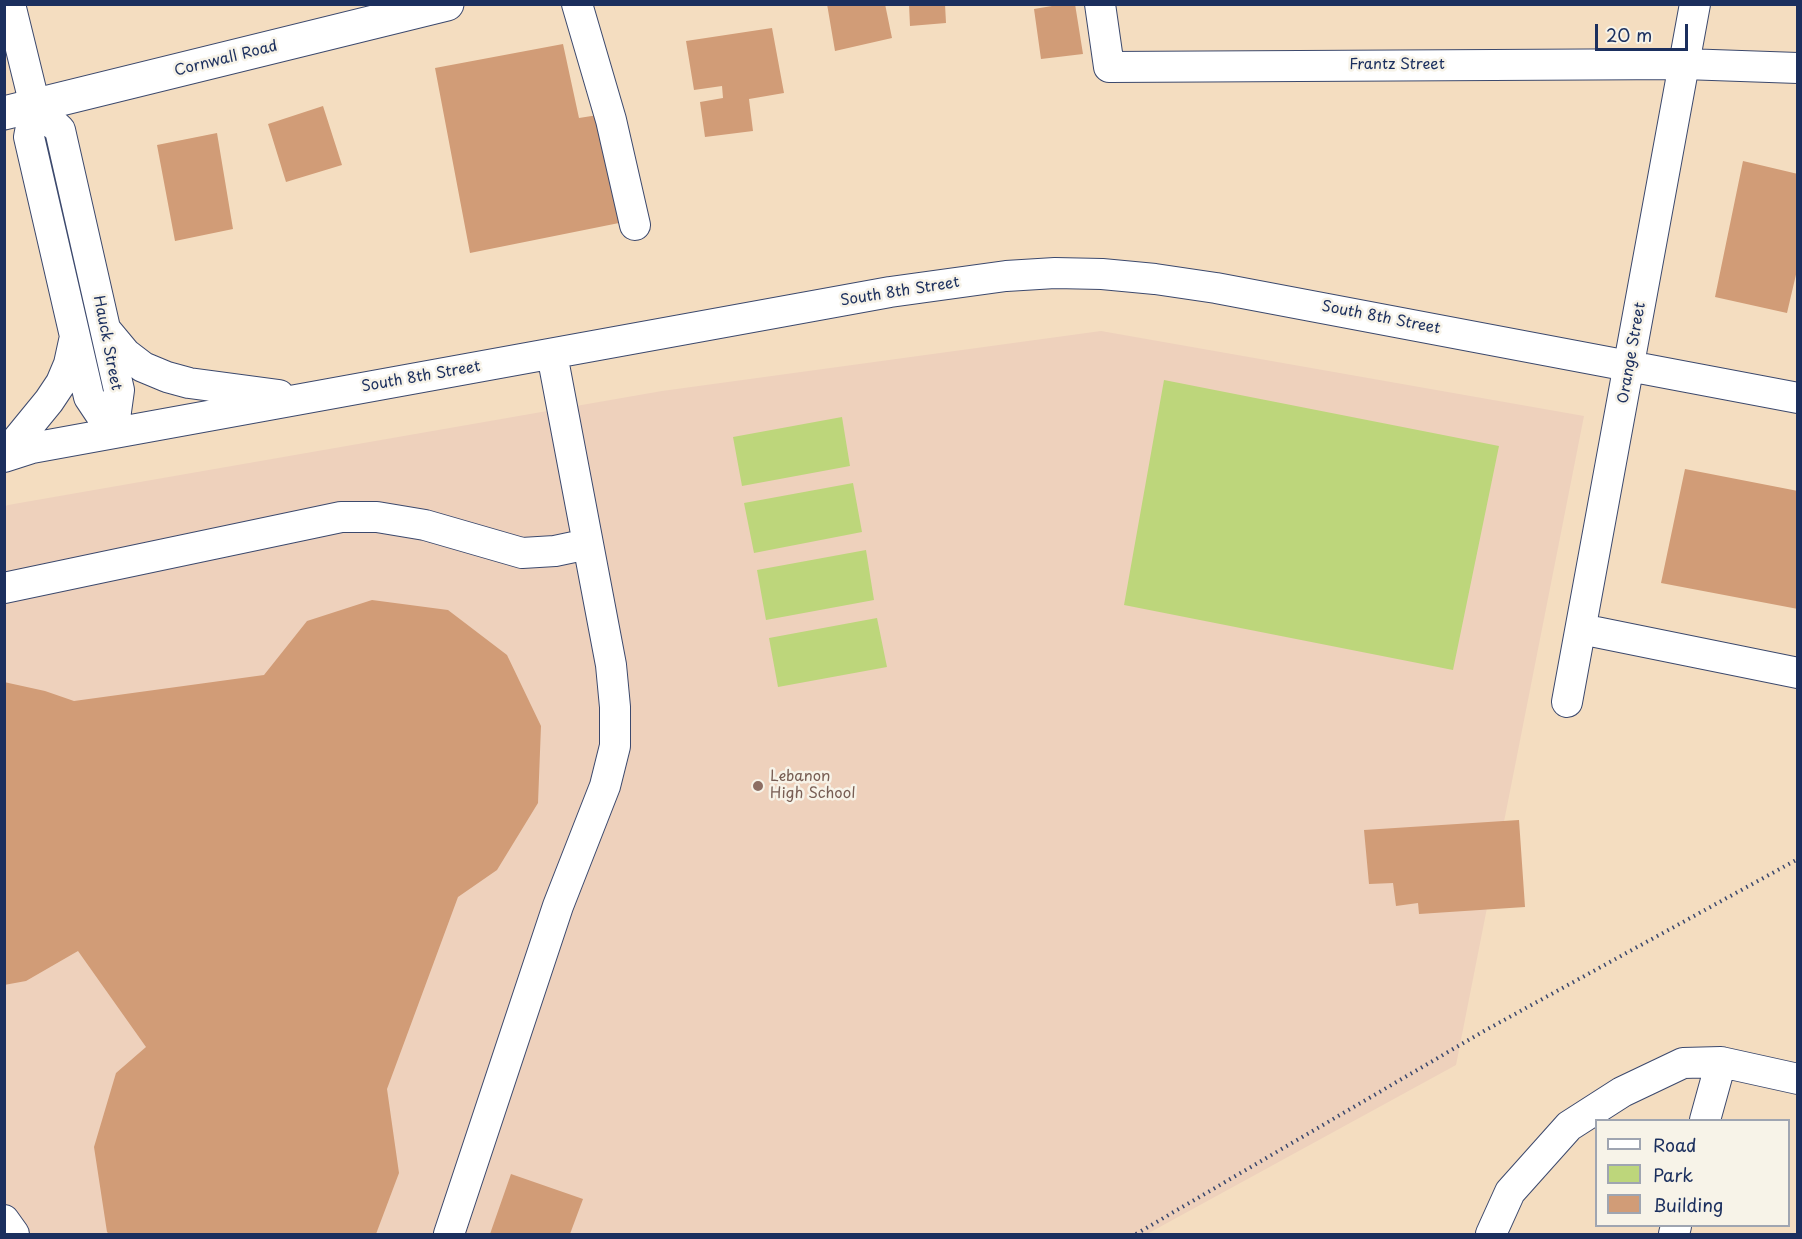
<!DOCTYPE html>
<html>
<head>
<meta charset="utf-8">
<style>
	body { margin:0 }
	#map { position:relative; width:1802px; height:1239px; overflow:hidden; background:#f4ddc0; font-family:"Playpen Sans",sans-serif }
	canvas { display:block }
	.frame { position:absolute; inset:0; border:6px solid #1b2f5e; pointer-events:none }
	.legend { position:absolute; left:1595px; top:1119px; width:195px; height:108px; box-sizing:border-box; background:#f7f3e8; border:2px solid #9fa5b1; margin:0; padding:8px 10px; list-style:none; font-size:18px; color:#1b2f5e }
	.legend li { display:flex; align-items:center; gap:12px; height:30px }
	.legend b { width:30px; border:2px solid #9fa5b1 }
	.scale { position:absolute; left:1595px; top:24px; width:93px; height:27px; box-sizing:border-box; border:3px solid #1b2f5e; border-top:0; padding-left:8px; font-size:18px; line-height:21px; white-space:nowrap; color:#1b2f5e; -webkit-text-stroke:4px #f7f3e8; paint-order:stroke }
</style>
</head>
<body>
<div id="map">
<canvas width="1802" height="1239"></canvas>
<div class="frame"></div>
<ul class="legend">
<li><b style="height:8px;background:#fff"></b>Road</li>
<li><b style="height:16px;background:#bdd67b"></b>Park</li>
<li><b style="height:16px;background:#d19c77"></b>Building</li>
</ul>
<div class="scale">20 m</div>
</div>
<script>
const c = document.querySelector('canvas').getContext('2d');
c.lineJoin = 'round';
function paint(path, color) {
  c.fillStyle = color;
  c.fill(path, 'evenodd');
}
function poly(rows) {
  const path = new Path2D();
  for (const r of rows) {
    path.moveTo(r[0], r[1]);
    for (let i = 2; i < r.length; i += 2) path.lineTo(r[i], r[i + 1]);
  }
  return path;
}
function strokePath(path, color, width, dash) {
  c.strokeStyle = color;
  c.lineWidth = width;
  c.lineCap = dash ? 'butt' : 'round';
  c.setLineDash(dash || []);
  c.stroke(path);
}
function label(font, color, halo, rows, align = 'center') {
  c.font = font + ' "Playpen Sans",sans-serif';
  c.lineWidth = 5;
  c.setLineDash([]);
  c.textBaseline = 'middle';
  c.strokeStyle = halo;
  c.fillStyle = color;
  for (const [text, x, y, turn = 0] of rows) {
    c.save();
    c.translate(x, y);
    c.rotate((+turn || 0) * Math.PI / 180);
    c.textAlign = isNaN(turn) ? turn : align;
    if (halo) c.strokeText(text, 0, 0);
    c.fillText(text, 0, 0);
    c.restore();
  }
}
const built = poly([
	[1101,331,1584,416,1456,1065,1147,1234,5,1234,4,507,8,505,662,391]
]);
const green = poly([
	[1164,380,1499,446,1453,670,1124,605],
	[842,417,850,466,742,486,733,437],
	[853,483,862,532,754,553,744,503],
	[866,550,874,600,766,620,757,570],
	[877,618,887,667,778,687,769,638]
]);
const building = poly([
	[827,4,885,4,892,38,835,51],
	[909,4,945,4,946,23,910,26],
	[1064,4,1075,4,1083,54,1041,59,1034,9],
	[772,28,784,93,749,99,753,131,705,137,700,102,723,98,722,86,694,90,686,41],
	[563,44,579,118,598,115,619,223,470,253,435,68],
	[323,106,342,165,286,182,268,124],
	[217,133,233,229,175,241,157,145],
	[1743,161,1798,174,1798,266,1787,313,1715,297],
	[1685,469,1798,491,1798,609,1661,583],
	[372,600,448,610,507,655,541,726,538,803,497,870,458,897,387,1089,399,1173,376,1234,109,1234,107,1232,94,1147,116,1073,146,1047,78,951,26,981,4,985,4,682,45,691,74,701,264,675,307,621],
	[1519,820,1525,907,1419,914,1418,903,1396,906,1393,883,1369,884,1364,830],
	[511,1174,583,1199,570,1234,490,1234]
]);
const path = poly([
	[1136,1234,1484,1031,1798,859]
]);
const minor = poly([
	[10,4,35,106,29,137,89,397,113,433],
	[577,4,611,120,635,225],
	[1100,4,1109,67,1684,64,1798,68],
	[35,106,60,130,119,390,113,433],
	[106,330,126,354,143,367,167,377,189,383,279,395],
	[4,456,49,401,61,383,69,364,74,341],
	[4,457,32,448,890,292,1006,276,1055,273,1102,274,1155,279,1216,288,1798,398],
	[4,588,341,517,377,517,425,525,522,553,555,551,588,544],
	[1581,629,1798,673],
	[1567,702,1695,4],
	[1705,1120,1721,1062],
	[4,1220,14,1234],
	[449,1234,558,906,605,786,615,746,615,707,611,665,552,354],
	[1491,1234,1510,1192,1569,1126,1622,1092,1683,1063,1721,1062,1798,1079],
	[1674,1234,1676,1226]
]);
const major = poly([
	[4,113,447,4]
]);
const markers = [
	[758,786,6,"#8d6e63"]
];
const streetNames = [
	["Cornwall Road",226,59,-14],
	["Frantz Street",1397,65],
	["South 8th Street",900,292,-9],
	["South 8th Street",1381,318,11],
	["Hauck Street",107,343,79],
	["Orange Street",1632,353,-80],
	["South 8th Street",421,377,-10]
];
const educationNames = [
	["Lebanon",770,777],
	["High School",770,794]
];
paint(built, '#eed1bc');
paint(green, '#bdd67b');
paint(building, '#d19c77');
strokePath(minor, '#3c496d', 32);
strokePath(major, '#3c496d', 35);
strokePath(path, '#3c496d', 4, [1.5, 4.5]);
strokePath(minor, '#fff', 30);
strokePath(major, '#fff', 33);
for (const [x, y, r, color] of markers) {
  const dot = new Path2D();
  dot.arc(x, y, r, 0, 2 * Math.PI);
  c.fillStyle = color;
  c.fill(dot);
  strokePath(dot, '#f7f3e8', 2);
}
label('15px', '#1b2f5e', '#f7f3e8', streetNames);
label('15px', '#785e54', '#f7f3e8', educationNames, 'left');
</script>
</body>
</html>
